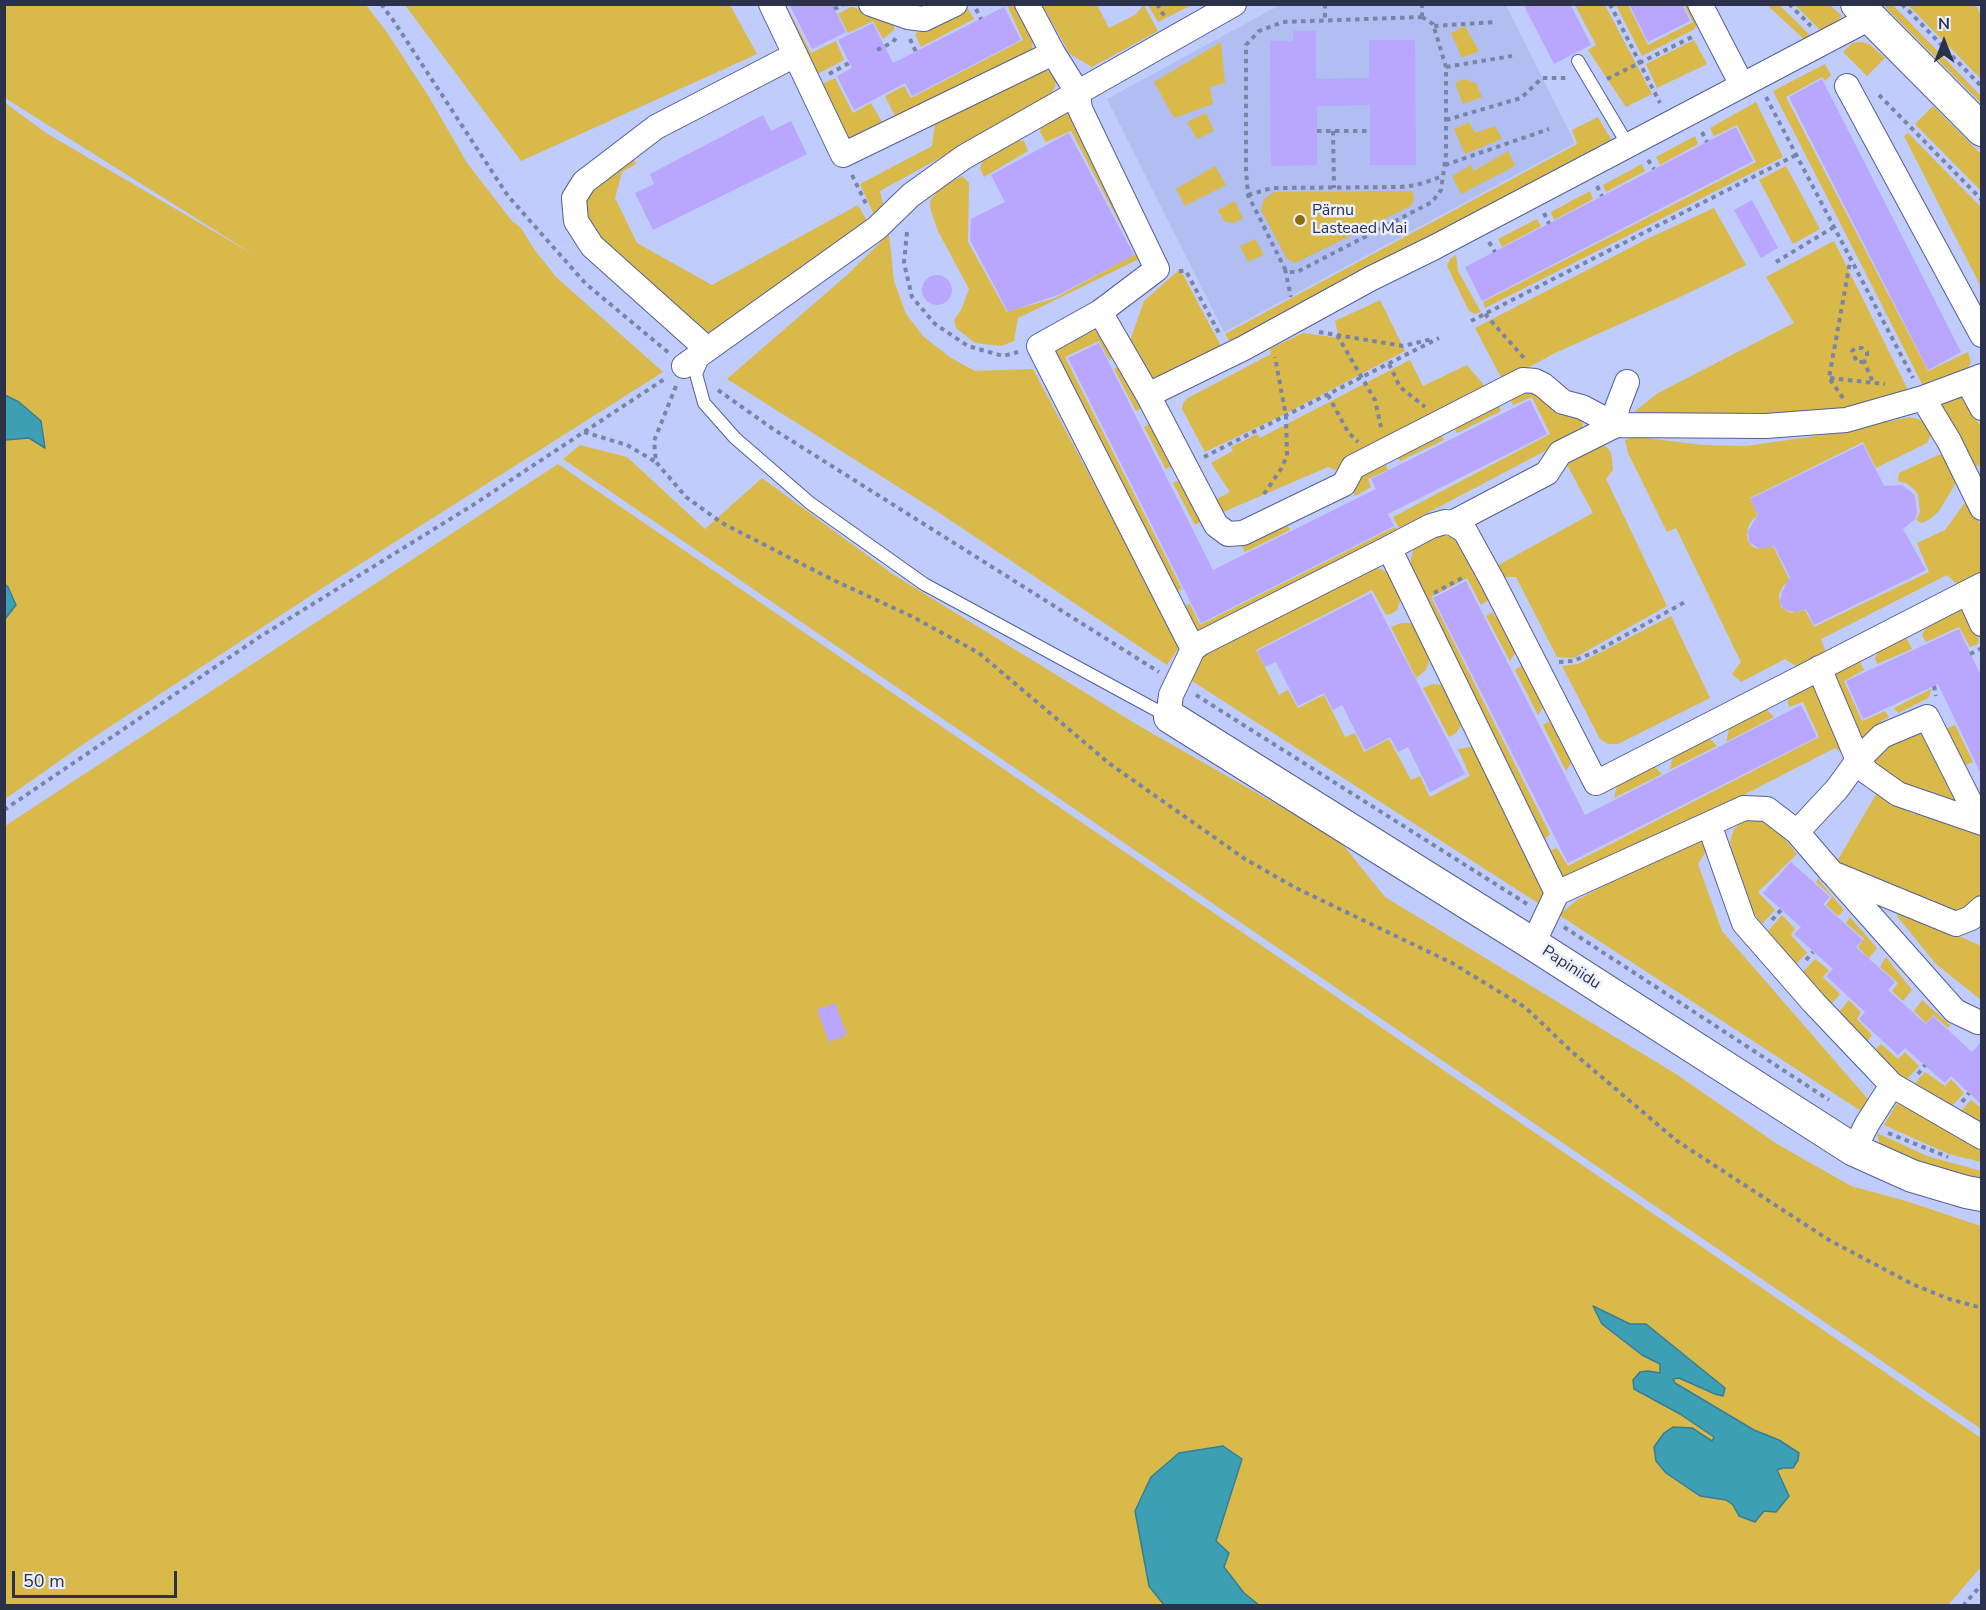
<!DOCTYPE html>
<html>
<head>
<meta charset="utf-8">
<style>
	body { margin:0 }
	#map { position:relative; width:1986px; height:1610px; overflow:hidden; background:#c0ccfb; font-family:"Nunito Sans",sans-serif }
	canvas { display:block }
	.frame { position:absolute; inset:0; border:6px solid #2b3148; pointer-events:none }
	.north { position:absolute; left:1914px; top:12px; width:60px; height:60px; -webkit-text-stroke:4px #ebeefb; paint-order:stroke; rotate:0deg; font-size:16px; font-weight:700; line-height:24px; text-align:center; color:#2b3148 }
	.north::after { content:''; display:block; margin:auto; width:21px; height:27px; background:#2b3148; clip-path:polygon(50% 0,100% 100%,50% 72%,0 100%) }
	.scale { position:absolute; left:12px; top:1571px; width:165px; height:27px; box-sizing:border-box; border:3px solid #2b3148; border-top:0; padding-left:8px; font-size:18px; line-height:21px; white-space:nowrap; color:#2b3148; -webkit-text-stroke:4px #ebeefb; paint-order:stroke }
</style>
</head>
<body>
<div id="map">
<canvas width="1986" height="1610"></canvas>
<div class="frame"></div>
<div class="north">N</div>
<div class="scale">50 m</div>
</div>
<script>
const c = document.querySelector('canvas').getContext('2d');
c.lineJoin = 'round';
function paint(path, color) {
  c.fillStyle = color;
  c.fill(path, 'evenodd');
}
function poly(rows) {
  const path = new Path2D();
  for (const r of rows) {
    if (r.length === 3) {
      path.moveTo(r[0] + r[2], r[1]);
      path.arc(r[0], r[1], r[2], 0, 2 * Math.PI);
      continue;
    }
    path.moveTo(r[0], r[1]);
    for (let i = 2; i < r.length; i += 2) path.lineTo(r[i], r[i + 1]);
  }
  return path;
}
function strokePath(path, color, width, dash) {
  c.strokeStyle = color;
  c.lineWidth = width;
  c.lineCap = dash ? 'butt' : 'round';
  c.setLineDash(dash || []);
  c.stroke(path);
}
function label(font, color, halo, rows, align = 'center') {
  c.font = font + ' "Nunito Sans",sans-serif';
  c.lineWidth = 5;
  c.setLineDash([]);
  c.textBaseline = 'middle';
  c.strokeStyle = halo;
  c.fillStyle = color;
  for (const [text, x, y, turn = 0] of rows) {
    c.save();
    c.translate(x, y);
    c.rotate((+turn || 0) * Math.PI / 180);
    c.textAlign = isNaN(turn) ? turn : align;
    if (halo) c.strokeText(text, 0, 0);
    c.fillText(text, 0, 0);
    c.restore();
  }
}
const built = poly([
	[1280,5,1506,5,1575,143,1224,332,1107,99]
]);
const green = poly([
	[5,5,366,5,386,31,429,97,467,163,512,221,521,228,534,249,556,277,663,372,327,585,88,741,5,799,4,102,46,133,256,256,5,98],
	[405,5,730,5,757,54,521,161],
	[772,5,786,5,811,53,836,41,844,60,810,78],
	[1007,5,1015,5,1033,40,1032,49,1029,54,898,122,885,96,904,86,911,98,1023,40],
	[1042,5,1097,5,1109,28,1135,15,1144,5,1158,31,1092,67,1070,54],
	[1148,5,1192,5,1158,22],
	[1575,5,1605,5,1652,94,1626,107,1588,50,1596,45],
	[1616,5,1628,5,1648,45,1693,22,1684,5,1690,5,1698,24,1693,30,1642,56],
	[1767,5,1779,5,1816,41,1806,41],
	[1795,5,1830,5,1842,16,1824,34],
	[1883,5,1893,5,1981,96,1981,103],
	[1908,5,1976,5,1981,16,1981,79],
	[851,7,889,15,894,24,894,30,883,39,873,21,848,33,838,14],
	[967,7,974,19,921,47,915,34],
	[1465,26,1479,51,1462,58,1451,33],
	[1694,40,1707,64,1657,88,1646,64],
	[1221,42,1225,83,1210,87,1213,104,1174,118,1154,82],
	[1862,42,1869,44,1885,58,1867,76,1843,52,1852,43],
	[1825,64,1831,75,1825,81,1822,77,1786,97,1928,371,1968,352,1971,362,1967,370,1924,388,1773,91],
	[1036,69,1047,71,1053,74,1056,80,1055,87,1048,98,880,191,884,208,875,217,860,184,932,146,935,123],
	[835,78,853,113,871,103,886,129,853,139,845,139,816,87],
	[1464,79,1476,83,1482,97,1463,104,1455,83],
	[1756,102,1783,157,1485,308,1483,302,1756,162,1737,125,1714,136,1710,128],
	[1933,106,1981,154,1981,191,1915,124],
	[1064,113,1074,116,1140,249,1135,252,1071,131,1046,142,1040,132,1041,126],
	[1206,113,1214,131,1197,139,1187,122],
	[1598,117,1611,139,1611,143,1231,344,1225,334,1577,144,1572,130],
	[1469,122,1475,133,1495,126,1502,139,1465,154,1454,129],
	[1908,133,1981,207,1981,287,1904,136],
	[1695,136,1698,144,1660,165,1656,157],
	[1018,141,1024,141,1028,151,984,177,980,168,983,160],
	[1508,151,1515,166,1461,194,1452,176,1471,165,1474,171],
	[632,155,636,164,622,172,615,198,637,243,712,285,858,205,868,223,708,343,598,240,581,209,587,185],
	[1642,164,1645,171,1606,192,1603,185],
	[1215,166,1226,185,1185,206,1176,189],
	[1786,166,1820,229,1793,244,1759,180],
	[962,176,969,183,968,242,1007,312,1055,298,1141,251,1141,258,1018,318,1014,341,1001,346,975,343,956,328,954,320,961,310,969,289,938,231,931,211,930,201,940,188],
	[1411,191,1414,195,1414,199,1411,206,1295,263,1287,259,1261,210,1264,199,1274,192],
	[1590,191,1593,199,1554,220,1551,212],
	[1235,201,1243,219,1233,223,1224,221,1218,210],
	[1714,208,1746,265,1680,297,1555,353,1503,381,1475,328,1649,238],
	[1537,219,1541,226,1502,247,1498,239],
	[889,234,894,281,906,314,924,337,951,358,975,371,1033,369,1180,646,1167,665,938,512,727,379,847,275],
	[1255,239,1264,255,1248,262,1240,246],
	[1834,241,1911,396,1833,411,1722,420,1634,412,1658,393,1794,323,1766,277],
	[1456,255,1458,271,1481,312,1475,314,1469,311,1447,266,1450,259],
	[1180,269,1222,348,1156,385,1129,344,1144,301],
	[1380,300,1405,351,1285,414,1205,452,1182,409,1183,403,1188,398,1271,354,1270,349,1303,333,1339,338,1335,321],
	[1097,330,1116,356,1109,360,1099,341,1065,357,1182,589,1172,594,1053,351,1089,331],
	[1410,360,1423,386,1467,365,1488,390,1383,442,1335,470,1328,467,1221,513,1213,501,1230,492,1211,463,1233,451,1231,447,1257,434,1260,438],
	[1121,366,1143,408,1136,411,1114,369],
	[1529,385,1578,415,1583,425,1581,432,1399,528,1393,517,1550,434,1532,397,1513,405,1509,394],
	[1959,393,1981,427,1981,466,1972,466,1940,411,1943,403],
	[1498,405,1501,411,1457,433,1452,424],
	[1909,417,1930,422,1932,433,1927,443,1876,468,1863,442,1750,498,1758,516,1753,519,1749,525,1747,534,1748,541,1753,547,1759,549,1773,546,1790,581,1783,586,1779,595,1781,607,1791,613,1805,610,1814,627,1929,572,1917,543,1945,530,1969,497,1981,527,1981,575,1960,587,1947,575,1821,639,1827,655,1800,669,1785,659,1741,682,1732,674,1741,662,1676,528,1667,532,1628,453,1625,440,1632,438,1646,438,1702,445,1746,446,1837,433],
	[1151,423,1173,466,1166,469,1144,427],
	[1441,434,1444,440,1400,461,1395,453],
	[1602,443,1611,452,1613,470,1606,479,1667,606,1574,658,1557,657,1516,577,1497,577,1493,568,1593,513,1565,461],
	[580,445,627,457,705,529,762,478,894,575,1141,727,1339,840,1385,897,1676,1074,1777,1144,1851,1186,1906,1201,1981,1226,1981,1429,563,459],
	[1938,455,1944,455,1957,481,1939,511,1930,519,1922,523,1916,520,1920,512,1918,495,1914,489,1906,483,1898,481,1899,473],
	[1385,463,1388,470,1368,479,1371,487,1355,496,1350,486,1362,470],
	[558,464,1981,1438,1981,1567,1948,1605,5,1606,5,826],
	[1180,480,1201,522,1195,525,1173,483],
	[1286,524,1290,530,1245,552,1240,543],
	[1395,527,1397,530,1204,629,1196,631,1184,606,1190,604,1200,625],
	[1438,533,1463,541,1493,597,1481,605,1467,578,1431,597,1550,834,1545,839,1411,568,1411,558,1415,545],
	[1371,568,1381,569,1389,574,1399,590,1400,601,1397,610,1391,614,1386,615,1372,590,1256,650,1279,695,1288,690,1298,708,1324,695,1345,737,1355,733,1364,752,1389,739,1411,780,1420,776,1430,797,1470,776,1458,749,1476,746,1547,883,1541,905,1189,679,1205,652],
	[1957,609,1963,609,1966,612,1979,640,1978,644,1970,647,1959,627,1926,642,1922,635,1930,620],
	[1492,612,1495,617,1500,614,1518,649,1510,661,1486,616],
	[1671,616,1710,698,1618,744,1608,744,1600,739,1562,666,1578,664],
	[1401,623,1411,623,1417,627,1429,653,1429,662,1425,671,1416,678,1391,627],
	[1904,634,1912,649,1877,664,1875,659,1880,645],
	[1857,656,1864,670,1844,681,1862,721,1885,711,1889,717,1881,721,1877,732,1862,741,1830,679,1834,668],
	[1521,666,1524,671,1528,668,1546,703,1538,715,1515,670],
	[1815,678,1845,756,1835,748,1574,882,1563,877,1549,851,1557,848,1568,866,1819,737,1803,702,1789,707,1787,694],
	[1433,684,1441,685,1447,689,1461,717,1461,726,1456,733,1449,737,1423,688],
	[1931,689,1931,692,1928,698,1898,713,1894,708],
	[1764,707,1774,717,1726,742,1730,725],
	[1549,721,1552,726,1556,723,1574,758,1566,771,1543,725],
	[1955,725,1973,762,1961,767,1943,730],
	[1920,729,1961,811,1922,795,1866,762,1880,746],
	[1707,736,1717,746,1669,770,1674,754],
	[1652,764,1662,774,1614,798,1618,782],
	[1878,791,1913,814,1925,811,1981,829,1981,893,1967,908,1955,913,1836,863],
	[1762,817,1775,826,1797,854,1758,892,1775,910,1762,924,1747,903,1730,842,1734,829,1746,819],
	[1700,839,1711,844,1698,864,1722,931,1867,1098,1869,1105,1864,1113,1559,915,1577,900,1690,841],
	[1818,879,1844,910,1838,916,1826,905,1832,897,1816,882],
	[1898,908,1981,946,1981,1000,1936,964,1897,916],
	[1782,915,1795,929,1791,935,1807,953,1796,964,1768,931],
	[1850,917,1877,948,1869,958,1858,947,1864,939,1846,923],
	[1886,957,1912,990,1903,1001,1892,991,1898,983,1880,967],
	[1815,959,1829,970,1823,977,1840,994,1830,1006,1802,973],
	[1849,1000,1861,1012,1857,1019,1872,1035,1865,1044,1839,1012],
	[1922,1000,1950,1025,1948,1028,1933,1015,1926,1023,1914,1011],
	[1881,1044,1898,1059,1905,1052,1919,1066,1907,1079,1878,1061,1873,1052],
	[1925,1072,1945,1086,1951,1079,1964,1093,1952,1106,1915,1083],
	[1971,1100,1981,1108,1981,1127,1960,1112],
	[1904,1101,1981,1146,1981,1162,1949,1154,1884,1125,1896,1105],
	[1877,1133,1927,1156,1981,1171,1981,1182,1887,1152,1879,1143]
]);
const water = poly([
	[5,395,19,402,41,421,45,448,29,438,5,440,5,395],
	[5,584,8,587,16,605,5,619,5,584],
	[1593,1306,1630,1324,1646,1324,1725,1388,1723,1396,1715,1394,1679,1378,1673,1379,1675,1383,1754,1430,1779,1440,1799,1453,1798,1460,1793,1468,1783,1468,1777,1470,1789,1496,1776,1512,1764,1511,1755,1522,1739,1516,1733,1505,1726,1500,1700,1496,1666,1473,1656,1461,1654,1447,1664,1433,1673,1427,1692,1428,1712,1441,1714,1437,1680,1414,1634,1389,1633,1380,1640,1372,1648,1371,1660,1373,1660,1364,1642,1355,1602,1324,1593,1306],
	[1223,1446,1242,1459,1216,1541,1229,1553,1224,1567,1244,1593,1259,1605,1164,1605,1149,1586,1135,1511,1151,1477,1179,1453,1223,1446]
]);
const building = poly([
	[789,4,832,4,846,32,812,49],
	[1523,4,1570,4,1591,45,1554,64],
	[1629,4,1682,4,1690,21,1648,42],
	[1004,7,1021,40,912,96,905,83,854,110,837,76,852,68,838,40,873,23,893,63],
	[1293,31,1316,31,1316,79,1369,78,1369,40,1415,40,1416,165,1370,165,1370,105,1317,106,1317,165,1271,166,1270,41,1293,41],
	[1822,79,1961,352,1928,370,1789,97],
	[763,115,771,131,791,121,807,154,653,230,635,193,654,184,650,174],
	[1736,127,1753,161,1482,301,1465,267],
	[1069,133,1134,255,1060,294,1008,312,970,240,971,219,1005,202,991,175],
	[1752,200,1778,248,1761,258,1734,210],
	[937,290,15],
	[1099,343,1213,570,1376,489,1371,479,1530,400,1547,434,1388,514,1394,526,1201,623,1068,358],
	[1863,444,1884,486,1902,485,1915,495,1917,513,1915,519,1903,529,1926,570,1814,625,1806,609,1795,612,1789,611,1783,608,1780,603,1782,592,1790,577,1774,546,1760,549,1749,542,1748,531,1758,515,1750,499],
	[1466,581,1585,815,1801,705,1817,737,1568,863,1433,598],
	[1371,593,1465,774,1430,792,1408,747,1398,752,1390,737,1365,750,1342,705,1333,710,1324,693,1298,706,1276,662,1265,667,1257,651],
	[1959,629,1982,678,1982,776,1938,684,1863,719,1846,681],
	[1791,862,1830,897,1823,904,1863,940,1856,947,1895,982,1888,990,1926,1024,1933,1016,1972,1052,1982,1041,1982,1105,1951,1076,1945,1083,1905,1048,1898,1055,1859,1019,1865,1012,1826,976,1833,969,1794,934,1801,927,1763,893],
	[835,1003,847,1035,829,1042,817,1010]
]);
const path = poly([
	[381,4,393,20,508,196,586,284,669,353],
	[1157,4,1166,19],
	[1325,4,1325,19],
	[1610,4,1660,103],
	[1789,4,1811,26],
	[1902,4,1982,87],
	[834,9,844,4],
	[976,9,981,19],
	[1422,17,1433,24,1446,67,1446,154,1441,190,1432,202,1297,272,1289,272,1285,269,1248,195,1246,170,1246,45,1259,31,1283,22,1422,17],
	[1422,17,1422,4],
	[1434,26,1495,22],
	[910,39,916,52],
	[877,50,893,42,898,35],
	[1446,67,1512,56],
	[829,74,849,63],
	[1607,79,1692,37],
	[1879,95,1982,200],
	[1766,97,1913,378],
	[1446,120,1521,98,1542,78,1569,78],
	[1317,131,1370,131],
	[1333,131,1334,188],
	[1702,132,1707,142],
	[1648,160,1654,169],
	[1445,165,1549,129],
	[852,175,867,206],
	[1597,186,1602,196],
	[1248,195,1272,188,1400,187,1417,185,1443,176],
	[1544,213,1549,224],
	[907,232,904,263,912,297,935,324,968,346,1003,356,1018,352],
	[1489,242,1495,252],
	[1776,262,1834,227],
	[1285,269,1291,297],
	[1179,271,1186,271,1220,335],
	[1485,314,1524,358],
	[1471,321,1796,155],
	[1319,332,1403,346,1432,339],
	[1337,335,1375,400,1381,427],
	[1864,362,1857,362,1852,351,1856,348,1862,348,1867,352,1867,358,1864,362,1873,382],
	[1389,364,1400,387,1425,407],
	[1830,378,1885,384],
	[676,386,654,441,656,462,686,497,722,523,833,580,911,616,979,653,1110,764,1245,859,1296,888,1452,963,1526,1008,1571,1051,1677,1141,1829,1240,1912,1284,1949,1299,1982,1308],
	[718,390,773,429,1159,672],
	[1328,395,1348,432,1358,442],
	[1843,398,1829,378,1850,262],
	[584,432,627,445,656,462],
	[1204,457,1439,338],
	[1264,494,1281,469,1287,456,1286,416,1275,357],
	[1434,593,1464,577],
	[1970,654,1982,648],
	[1559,662,1573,661,1597,651,1685,602],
	[1934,686,1936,696],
	[1196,695,1527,904],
	[4,810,261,636,473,505,666,378],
	[1772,920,1781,910],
	[1564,927,1829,1100],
	[1806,960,1813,952],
	[1918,1074,1925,1065],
	[1962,1102,1969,1093],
	[1888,1133,1948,1157],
	[1963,1606,1982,1584]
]);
const service = poly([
	[1578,61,1628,145],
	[703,358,696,374,704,403,735,438,810,503,924,584,1169,717]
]);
const minor = poly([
	[771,4,843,155,1053,53],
	[871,4,908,17,924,19,955,4],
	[1027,4,1053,53,1078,93,1080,109,1157,269,1100,312],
	[1700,4,1742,85],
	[1847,86,1982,335],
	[707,349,592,246,576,221,574,198,584,182,656,127,795,55],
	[684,366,877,228,911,195,964,157,1234,4],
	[1968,382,1982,408],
	[1148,395,1216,525,1228,534,1243,533,1344,484,1353,467,1523,380,1535,381,1543,385,1563,402,1582,407,1616,425,1617,408,1627,382],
	[1923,398,1949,441,1982,508],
	[1452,523,1547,473,1560,453,1616,425,1766,426,1846,420,1923,398,1982,376],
	[1389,548,1431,526,1445,522,1452,523,1465,531,1492,580,1596,783,1982,585],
	[1968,593,1982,624],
	[1193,649,1039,346,1100,312,1148,395,1244,348,1370,279,1435,247,1870,18],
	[1819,668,1858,760,1867,772,1898,794,1982,823],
	[1170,717,1169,710,1171,695,1193,649,1201,643,1389,548,1557,893,1533,944],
	[1709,824,1744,808,1767,809,1797,832,1832,873,1956,924,1971,918,1982,908],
	[1797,832,1837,789,1858,760,1882,736,1927,717,1980,822],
	[1836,877,1955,1011,1978,1022,1982,1022],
	[1557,893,1709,824,1744,923,1814,1003,1892,1085,1867,1124,1854,1150],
	[1892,1085,1982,1137]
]);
const tertiary = poly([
	[1857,4,1982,130],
	[1170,717,1533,944,1854,1150,1912,1176,1966,1192,1982,1195]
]);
const markers = [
	[1300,220,6,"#876f0f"]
];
const poiNames = [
	["Pärnu",1312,211],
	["Lasteaed Mai",1312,229]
];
const streetNames = [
	["Papiniidu",1571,968,33]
];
paint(built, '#b1bef2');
paint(green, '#d8b94a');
paint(water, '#3d9fb3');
strokePath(water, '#387e93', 1.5);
paint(building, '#b9a6ff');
strokePath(service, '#546094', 14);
strokePath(minor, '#546094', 26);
strokePath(tertiary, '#546094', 34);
strokePath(path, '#7a84a7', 4, [4.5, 4.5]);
strokePath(service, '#fff', 12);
strokePath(minor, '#fff', 24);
strokePath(tertiary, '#fff', 32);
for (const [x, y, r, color] of markers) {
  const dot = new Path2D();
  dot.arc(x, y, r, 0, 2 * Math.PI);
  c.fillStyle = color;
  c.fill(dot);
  strokePath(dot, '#ebeefb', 2);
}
label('16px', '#2b3148', '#ebeefb', poiNames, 'left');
label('16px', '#2b3148', '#ebeefb', streetNames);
</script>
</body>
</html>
